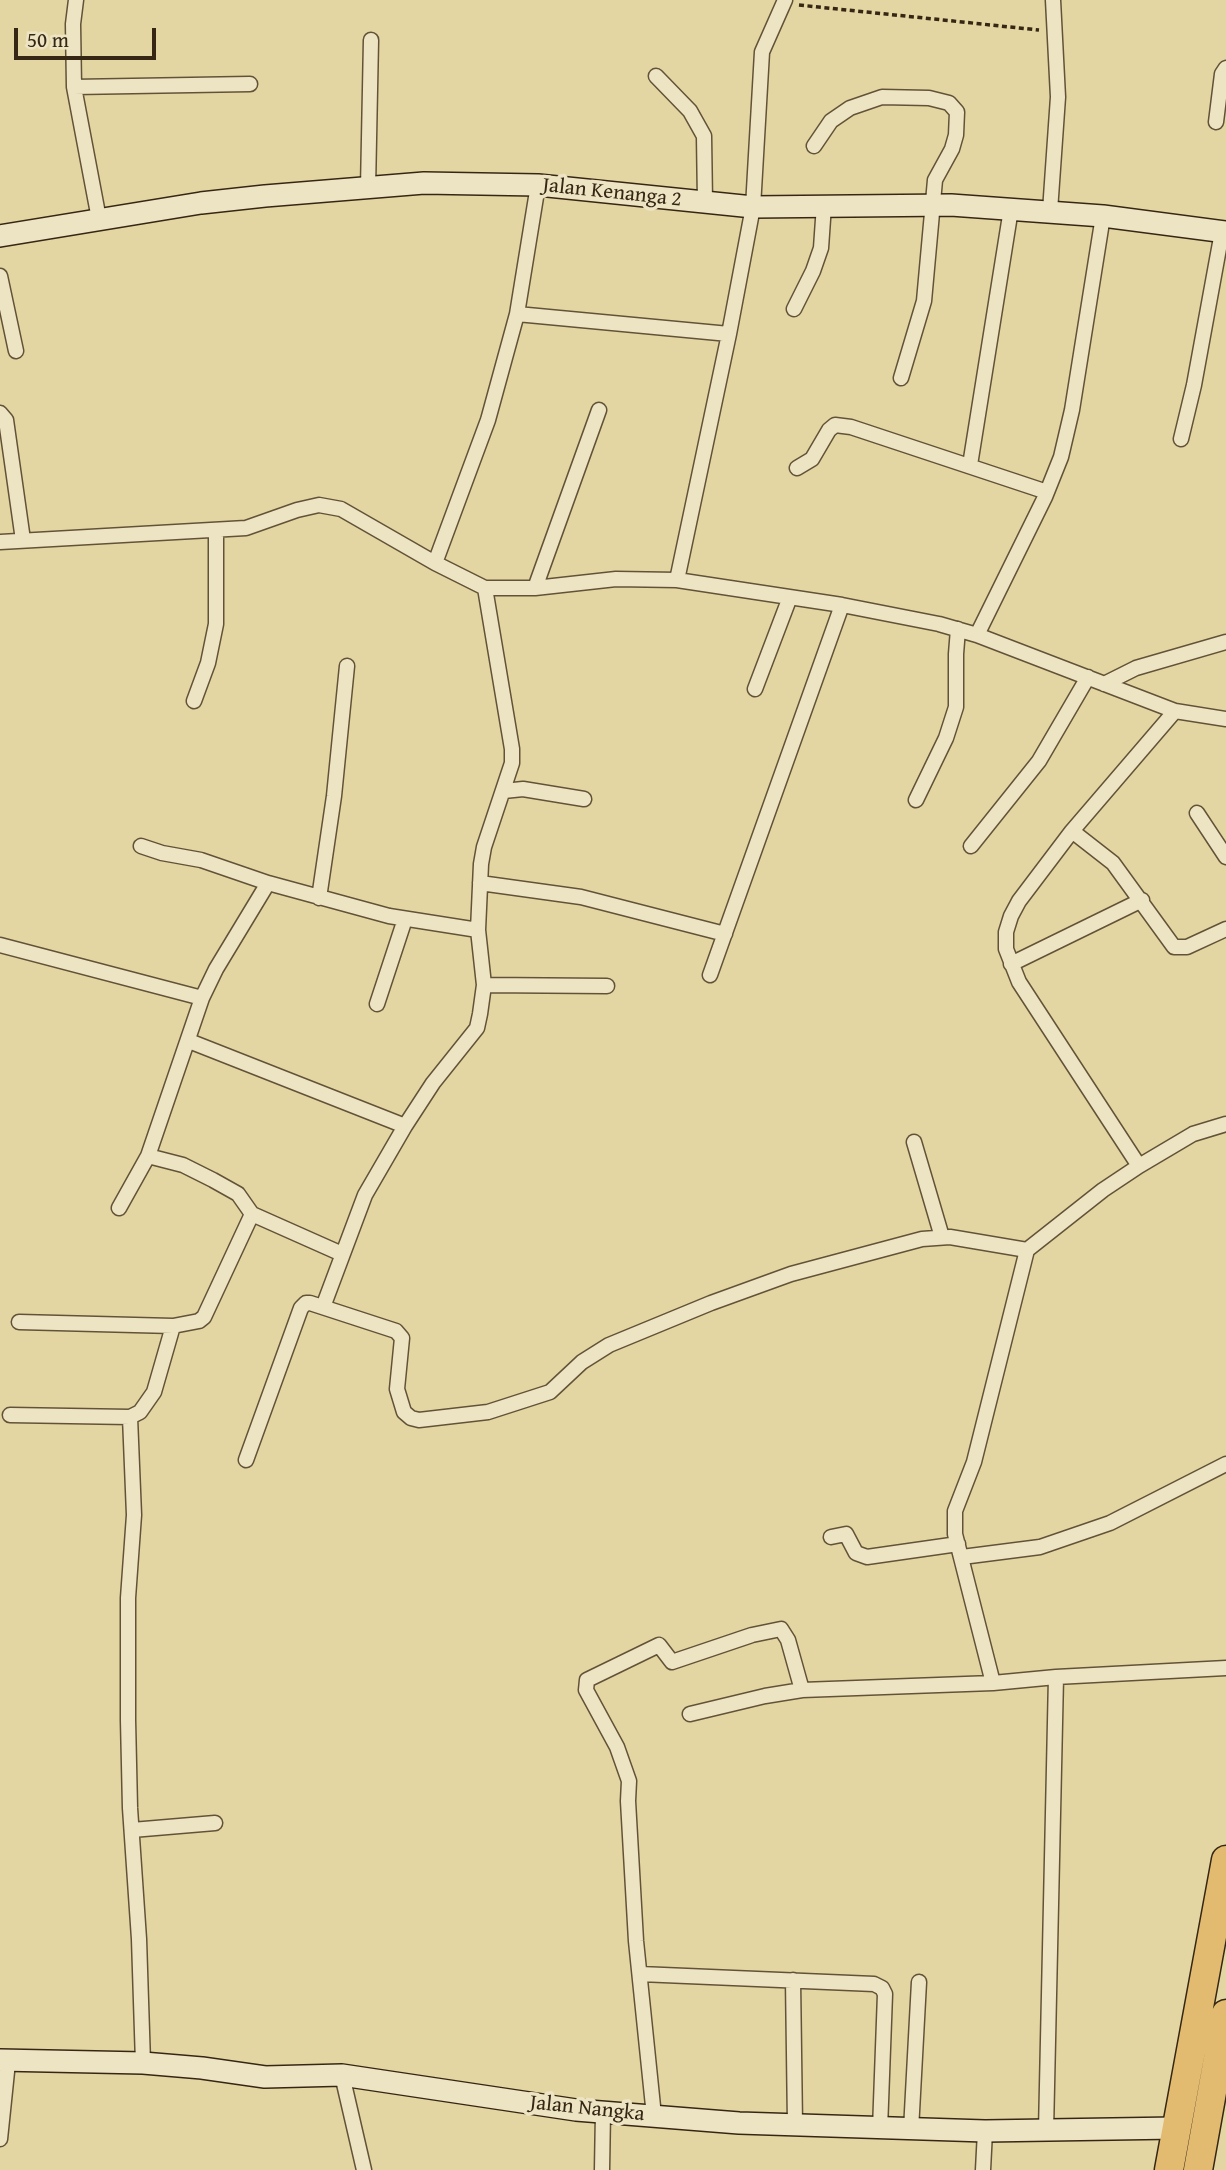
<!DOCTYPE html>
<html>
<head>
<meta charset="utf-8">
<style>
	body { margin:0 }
	#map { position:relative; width:1226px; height:2170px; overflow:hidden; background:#e4d6a2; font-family:"Gentium Book Plus",serif }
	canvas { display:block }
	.scale { position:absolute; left:14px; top:28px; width:142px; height:32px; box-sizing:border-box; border:4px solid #362714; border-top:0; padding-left:9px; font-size:21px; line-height:24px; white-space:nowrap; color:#362714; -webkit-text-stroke:5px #ede4c3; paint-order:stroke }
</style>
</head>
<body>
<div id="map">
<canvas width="1226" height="2170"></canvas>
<div class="scale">50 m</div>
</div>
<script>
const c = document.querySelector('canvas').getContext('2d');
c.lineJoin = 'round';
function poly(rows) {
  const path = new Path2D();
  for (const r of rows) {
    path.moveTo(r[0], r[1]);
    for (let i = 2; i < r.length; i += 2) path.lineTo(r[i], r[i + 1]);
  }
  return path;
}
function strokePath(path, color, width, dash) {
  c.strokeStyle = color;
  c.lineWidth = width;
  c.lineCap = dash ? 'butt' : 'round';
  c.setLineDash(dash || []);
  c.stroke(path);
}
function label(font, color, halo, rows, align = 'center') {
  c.font = font + ' "Gentium Book Plus",serif';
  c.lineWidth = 7;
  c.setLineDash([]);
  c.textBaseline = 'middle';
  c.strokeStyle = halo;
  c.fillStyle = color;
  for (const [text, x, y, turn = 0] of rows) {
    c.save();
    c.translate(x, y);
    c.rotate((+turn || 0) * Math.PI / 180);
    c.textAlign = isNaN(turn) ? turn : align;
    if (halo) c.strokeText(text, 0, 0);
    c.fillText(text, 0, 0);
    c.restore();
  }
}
const path = poly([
	[799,5,1039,30]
]);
const street = poly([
	[76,0,73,24,74,87,99,219],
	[656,76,690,111,704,136,705,202],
	[74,87,250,84],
	[1216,122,1222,74,1226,68],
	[814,146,831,121,850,108,882,97,929,98,949,103,957,112,956,135,952,149,935,180,924,301,901,378],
	[368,188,371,40],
	[1050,211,1058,97,1053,0],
	[0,276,16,351],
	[794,309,813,271,821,248,824,205],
	[517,314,729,334],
	[0,413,6,420,23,540],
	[1181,439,1194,385,1222,232],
	[970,465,1011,209],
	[797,468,812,459,829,430,835,425,851,427,1047,492],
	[0,542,246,528,297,510,319,505,341,509,435,563,485,588,535,588,616,579,677,580,842,605,939,624,977,635,1175,711,1226,719],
	[435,563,488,420,517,314,538,185],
	[677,580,729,334,753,207,762,52,785,0],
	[535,588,599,410],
	[977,635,1045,497,1061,457,1072,410,1103,216],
	[1104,684,1136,668,1226,642],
	[755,689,790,597],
	[194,701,208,663,216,624,216,530],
	[504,791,523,789,584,799],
	[916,800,946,738,956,707,956,654,958,629],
	[1197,813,1226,857],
	[1072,831,1113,863,1174,947,1187,947,1226,929],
	[141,846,162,853,201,860,268,883,389,916,478,930],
	[971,846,1039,761,1088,677],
	[268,883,216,969,202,998,148,1156,183,1165,213,1180,238,1194,252,1214,342,1254],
	[480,883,581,897,725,934],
	[319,898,334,796,347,666],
	[0,945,202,998],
	[1011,964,1142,900],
	[710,975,842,605],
	[484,985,607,986],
	[377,1004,405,919],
	[189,1041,405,1126],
	[914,1142,942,1237],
	[1139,1166,1019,982,1006,949,1006,932,1011,916,1019,901,1072,831,1175,711],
	[119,1208,148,1156],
	[323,1307,365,1195,405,1126,433,1083,477,1028,480,1014,484,985,478,930,481,864,484,847,512,763,512,749,485,588],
	[19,1322,173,1326,199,1321,204,1317,252,1214],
	[10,1415,130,1417,140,1412,154,1392,173,1326],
	[130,1417,134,1515,128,1598,128,1720,130,1808,139,1939,143,2063],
	[246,1460,301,1308,306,1303,310,1303,396,1331,402,1338,397,1389,404,1412,411,1418,419,1420,488,1412,550,1392,582,1362,609,1345,711,1303,791,1274,922,1239,950,1237,1027,1250,1103,1190,1139,1166,1193,1134,1226,1124],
	[831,1537,846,1534,856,1553,867,1557,958,1544],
	[962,1557,1040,1547,1110,1523,1226,1464],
	[993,1683,955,1534,955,1511,974,1462,1027,1250],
	[690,1714,765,1696,802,1690],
	[132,1830,215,1823],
	[640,1974,874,1984,882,1988,885,1994,880,2129],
	[793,1980,795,2125],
	[342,2075,364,2170],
	[654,2116,636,1941,628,1801,629,1781,617,1747,586,1690,587,1680,659,1645,672,1662,752,1635,781,1629,788,1640,802,1690,993,1683,1056,1677,1226,1668],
	[911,2130,919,1982],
	[1046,2131,1056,1677],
	[0,2139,8,2062],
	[602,2170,603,2112],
	[983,2170,985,2131]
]);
const secondary = poly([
	[0,236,201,203,265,196,424,183,538,185,753,207,951,205,1103,216,1226,232],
	[0,2060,143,2063,202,2068,265,2077,342,2075,576,2110,739,2123,985,2131,1176,2128]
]);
const highway = poly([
	[1169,2170,1226,1860],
	[1198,2170,1226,2014]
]);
const streetNames = [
	["Jalan Kenanga 2",612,193,6],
	["Jalan Nangka",587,2109,6]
];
strokePath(street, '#625338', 17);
strokePath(secondary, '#362714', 24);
strokePath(highway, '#362714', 31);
strokePath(path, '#362714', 3.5, [5, 3.5]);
strokePath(street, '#ede4c3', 14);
strokePath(secondary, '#ede4c3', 21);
strokePath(highway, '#e2bb71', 28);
label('21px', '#362714', '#ede4c3', streetNames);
</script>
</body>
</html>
